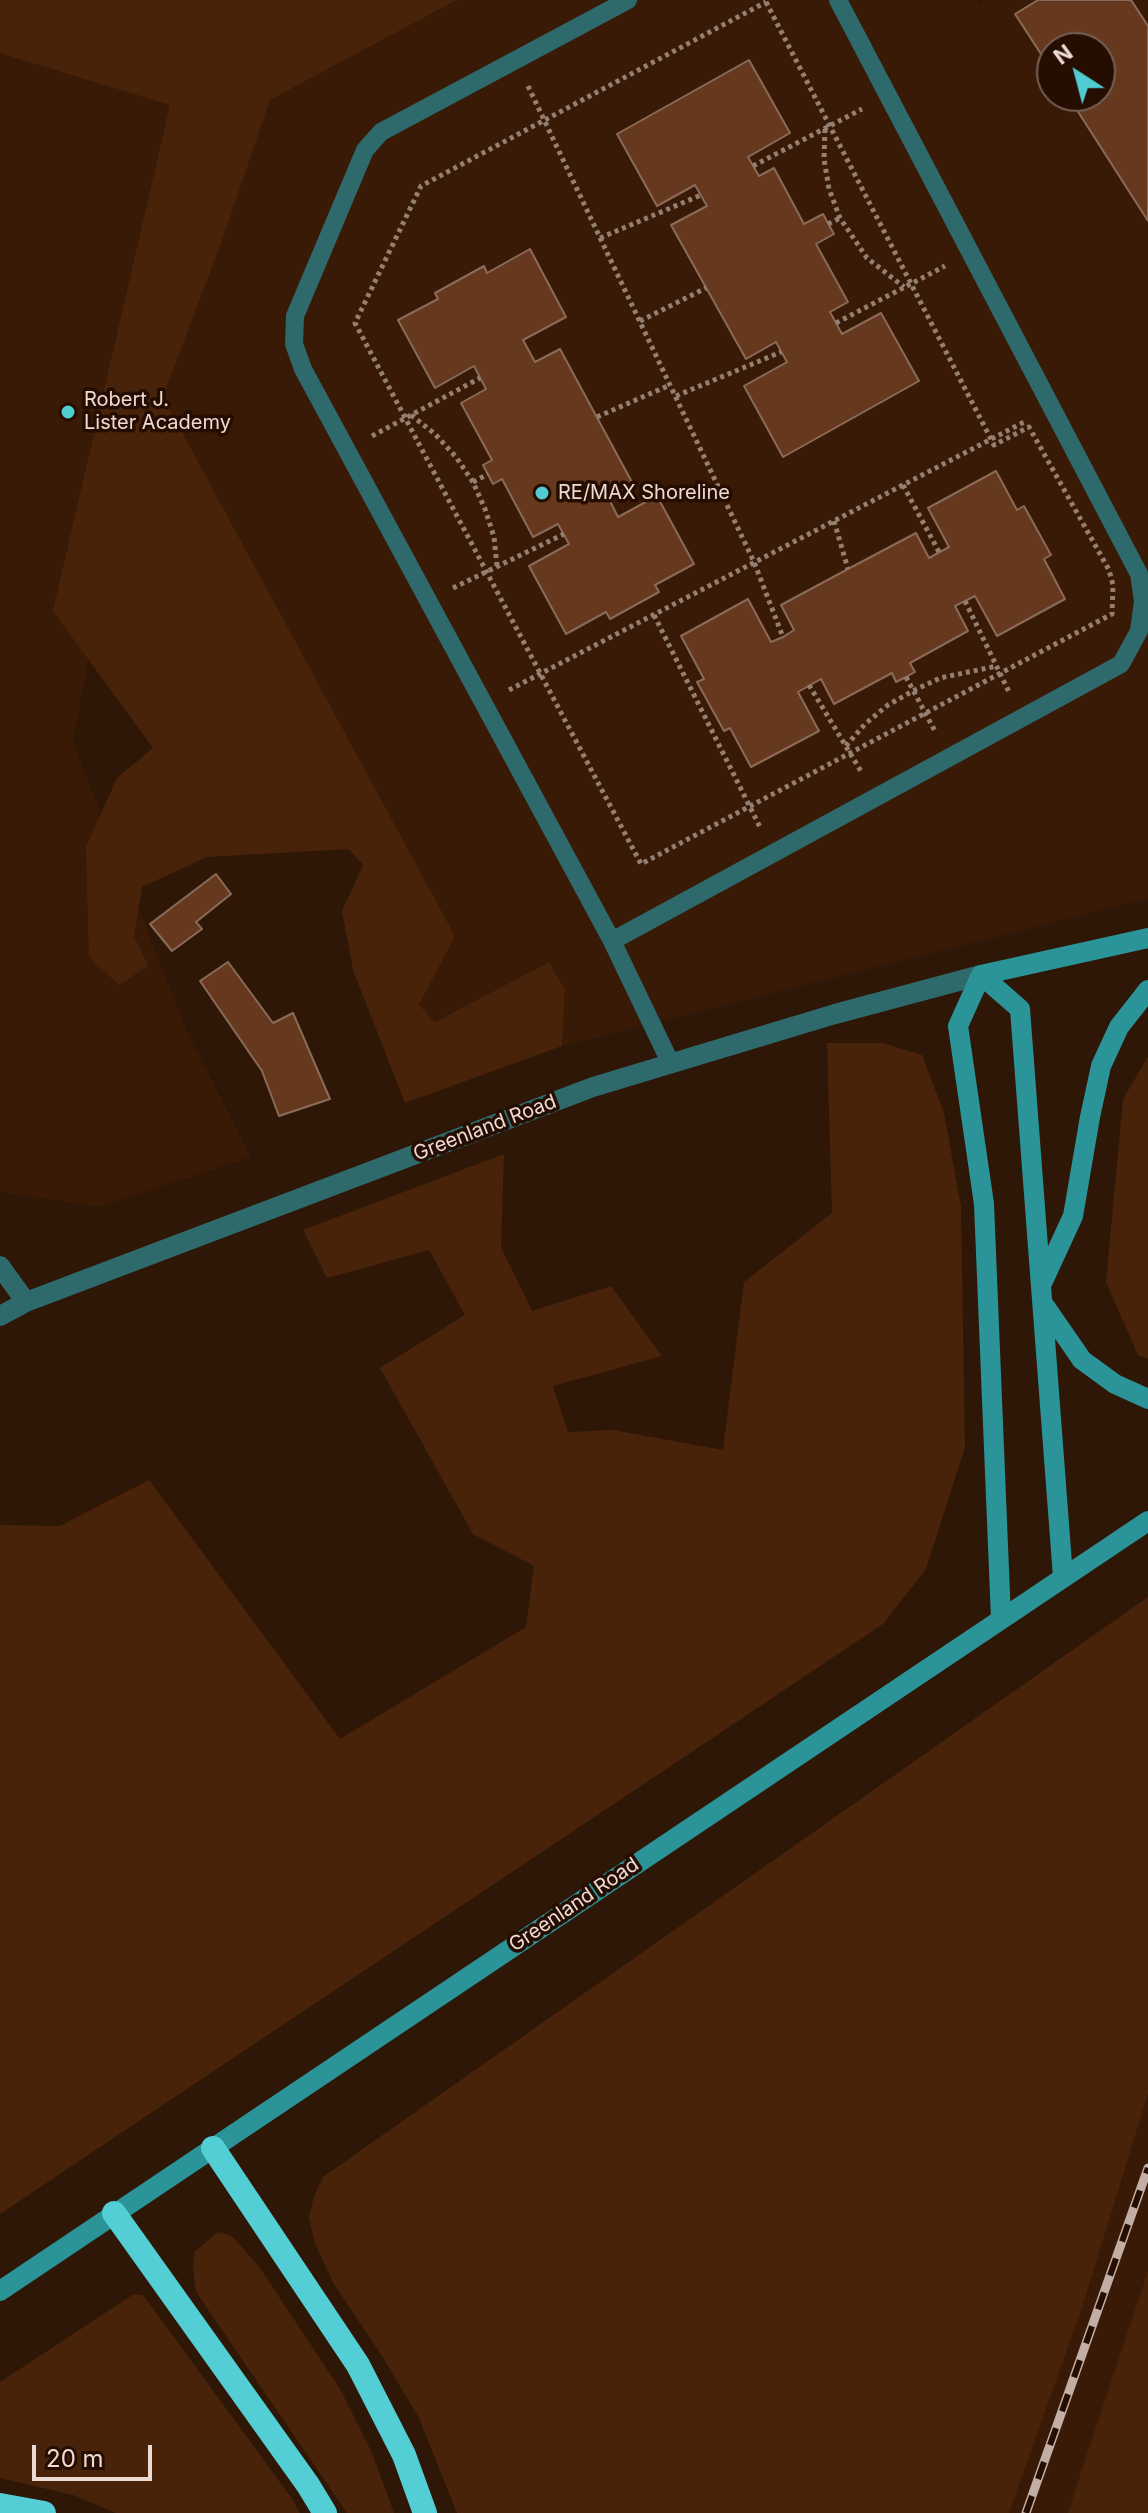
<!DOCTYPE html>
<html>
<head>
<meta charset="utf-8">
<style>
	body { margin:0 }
	#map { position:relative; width:1148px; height:2513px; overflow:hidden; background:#2f1707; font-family:Inter,sans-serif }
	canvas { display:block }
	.north { position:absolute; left:1036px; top:32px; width:80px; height:80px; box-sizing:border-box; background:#250d01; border:2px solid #755f55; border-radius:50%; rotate:324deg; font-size:22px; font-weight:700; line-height:32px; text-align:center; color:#eddbd2 }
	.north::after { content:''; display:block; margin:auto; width:28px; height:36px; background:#51ccd2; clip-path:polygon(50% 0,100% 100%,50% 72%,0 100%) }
	.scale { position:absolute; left:32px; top:2445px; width:120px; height:36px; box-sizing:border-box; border:4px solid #eddbd2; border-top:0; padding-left:10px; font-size:24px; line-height:28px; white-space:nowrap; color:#eddbd2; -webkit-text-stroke:6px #250d01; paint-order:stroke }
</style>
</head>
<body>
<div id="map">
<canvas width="1148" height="2513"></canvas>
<div class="north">N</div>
<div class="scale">20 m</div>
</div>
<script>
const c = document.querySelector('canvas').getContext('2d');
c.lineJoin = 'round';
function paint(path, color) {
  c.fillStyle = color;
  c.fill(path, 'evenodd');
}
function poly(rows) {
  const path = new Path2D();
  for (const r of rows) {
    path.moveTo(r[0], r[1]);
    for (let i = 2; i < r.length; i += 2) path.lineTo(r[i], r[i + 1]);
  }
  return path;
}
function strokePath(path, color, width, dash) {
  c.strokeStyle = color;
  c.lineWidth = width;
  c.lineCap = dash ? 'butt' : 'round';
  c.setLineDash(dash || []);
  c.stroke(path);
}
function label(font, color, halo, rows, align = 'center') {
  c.font = font + ' Inter,sans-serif';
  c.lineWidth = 7;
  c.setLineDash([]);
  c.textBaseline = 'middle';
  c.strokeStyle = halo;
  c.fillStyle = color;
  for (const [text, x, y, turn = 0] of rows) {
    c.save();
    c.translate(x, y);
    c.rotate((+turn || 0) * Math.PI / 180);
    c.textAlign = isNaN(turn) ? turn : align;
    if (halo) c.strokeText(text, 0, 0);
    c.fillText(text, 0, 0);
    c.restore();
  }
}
const built = poly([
	[457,0,977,0,979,3,983,0,1148,0,1148,899,562,1046,565,989,549,962,435,1022,419,1005,455,936,163,397,223,238,270,100],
	[1052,48,1100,48,1100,96,1052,96],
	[0,21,197,83,73,742,188,1034,251,1157,100,1207,0,1192],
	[1148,2094,1148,2271,1068,2513,1009,2513,1082,2308]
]);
const green = poly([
	[0,0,457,0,270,100,223,238,163,397,455,936,419,1005,435,1022,549,962,565,989,562,1046,405,1103,353,970,342,911,363,865,349,849,207,857,142,887,134,936,148,966,119,985,89,957,86,847,117,778,153,748,53,611,170,105,0,53],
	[827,1043,883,1043,922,1055,944,1113,961,1206,965,1447,926,1569,883,1624,0,2214,0,1525,60,1526,149,1480,340,1739,526,1627,534,1566,473,1534,380,1368,465,1315,429,1250,327,1278,303,1230,504,1154,501,1247,532,1311,611,1286,662,1356,553,1386,568,1432,613,1430,723,1450,744,1282,832,1213],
	[1148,1057,1148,1359,1138,1355,1106,1282,1123,1099],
	[1148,1597,1148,2094,1082,2308,1009,2513,457,2513,419,2418,382,2356,334,2284,315,2244,309,2217,314,2196,323,2177],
	[218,2232,232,2236,260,2268,340,2389,372,2453,394,2513,347,2513,196,2292,193,2267,194,2252],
	[1148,2271,1148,2513,1068,2513,1081,2472],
	[134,2294,143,2295,293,2500,300,2513,116,2513,73,2495,0,2478,0,2382]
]);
const building = poly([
	[1038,0,1131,0,1148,26,1148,221,1068,96,1100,96,1100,48,1052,48,1052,71,1015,14,1038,0],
	[749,60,790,133,748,157,759,176,774,168,804,224,823,214,834,234,816,244,848,302,830,312,842,334,881,313,919,381,783,457,744,386,787,362,776,342,746,359,671,225,707,206,695,185,657,206,617,134,749,60],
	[530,249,566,317,523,340,535,362,560,349,633,484,608,497,618,517,657,496,694,564,655,585,659,592,610,619,606,612,566,634,529,566,569,544,558,524,533,537,502,479,493,484,483,465,492,460,461,403,486,389,474,366,435,388,398,320,438,299,435,293,484,266,487,273,530,249],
	[996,471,1017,510,1024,506,1051,555,1044,559,1065,599,997,636,975,596,955,606,968,631,910,663,915,672,906,677,896,682,892,673,834,704,821,679,798,692,819,731,751,767,730,728,724,731,697,682,704,679,681,636,748,599,771,642,783,637,794,630,781,605,848,569,916,533,929,558,949,547,928,508,996,471],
	[216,874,231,894,196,922,202,929,172,951,150,924,216,874],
	[228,962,273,1023,293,1013,330,1099,279,1116,262,1071,200,981,228,962]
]);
const path = poly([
	[766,2,994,445,1029,427,1109,570,1113,585,1112,614,641,864,355,323,421,186,766,2],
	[528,86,754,562,783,637],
	[825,129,824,159,829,189,840,218,867,258,904,287],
	[753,166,862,109],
	[828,224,840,218],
	[600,238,701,195],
	[640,321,706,288],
	[836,323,945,266],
	[676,396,781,352],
	[411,415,435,434,456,457,473,482,485,509,494,537,497,566],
	[597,417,670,385],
	[372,436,480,378],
	[473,482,488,474],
	[903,485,939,552],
	[834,521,848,569],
	[453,588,564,534],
	[965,601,1010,694],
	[654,615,761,829],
	[906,677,936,733],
	[809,685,862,773],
	[509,690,1026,421],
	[846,746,865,724,888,705,913,691,940,678,997,666]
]);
const lane = poly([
	[628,0,381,132,365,150,295,316,294,344,303,369,612,941,670,1062],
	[612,941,1121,664,1139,631,1143,601,1139,574,838,0]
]);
const street = poly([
	[0,1266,26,1302],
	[0,1316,26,1302,593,1087,835,1014,981,975]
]);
const secondary = poly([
	[981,975,958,1026,984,1204,1001,1619],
	[981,975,1020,1009,1063,1577],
	[981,975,1148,938],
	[1043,1281,1073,1216,1090,1117,1101,1066,1119,1027,1148,990],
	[1044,1305,1082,1360,1115,1384,1148,1399],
	[0,2291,1148,1521]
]);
const highway = poly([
	[213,2148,358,2365,404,2455,425,2513],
	[114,2213,308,2485,325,2513],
	[0,2505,44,2513]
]);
const rail = poly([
	[1026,2513,1148,2168]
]);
const markers = [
	[68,412,8,"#51ccd2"],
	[542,493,8,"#51ccd2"]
];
const poiNames = [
	["Robert J.",84,400],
	["Lister Academy",84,423],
	["RE/MAX Shoreline",558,493]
];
const streetNames = [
	["Greenland Road",485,1128,-21],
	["Greenland Road",574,1905,-34]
];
paint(built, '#381a06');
paint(green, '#48230a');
paint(building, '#66391e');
strokePath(building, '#8a6b5a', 2);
strokePath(path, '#947f73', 5, [4, 4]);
strokePath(lane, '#2e696b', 18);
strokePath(street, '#2e696b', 20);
strokePath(secondary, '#2b9498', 20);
strokePath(highway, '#53ced4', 24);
strokePath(rail, '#c2aea4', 9);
strokePath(rail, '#250d01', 6, [18]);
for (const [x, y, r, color] of markers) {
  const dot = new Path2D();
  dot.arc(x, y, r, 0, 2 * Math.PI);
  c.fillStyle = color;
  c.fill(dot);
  strokePath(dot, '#250d01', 3);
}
label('20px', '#eddbd2', '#250d01', poiNames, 'left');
label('20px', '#eddbd2', '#250d01', streetNames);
</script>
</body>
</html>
